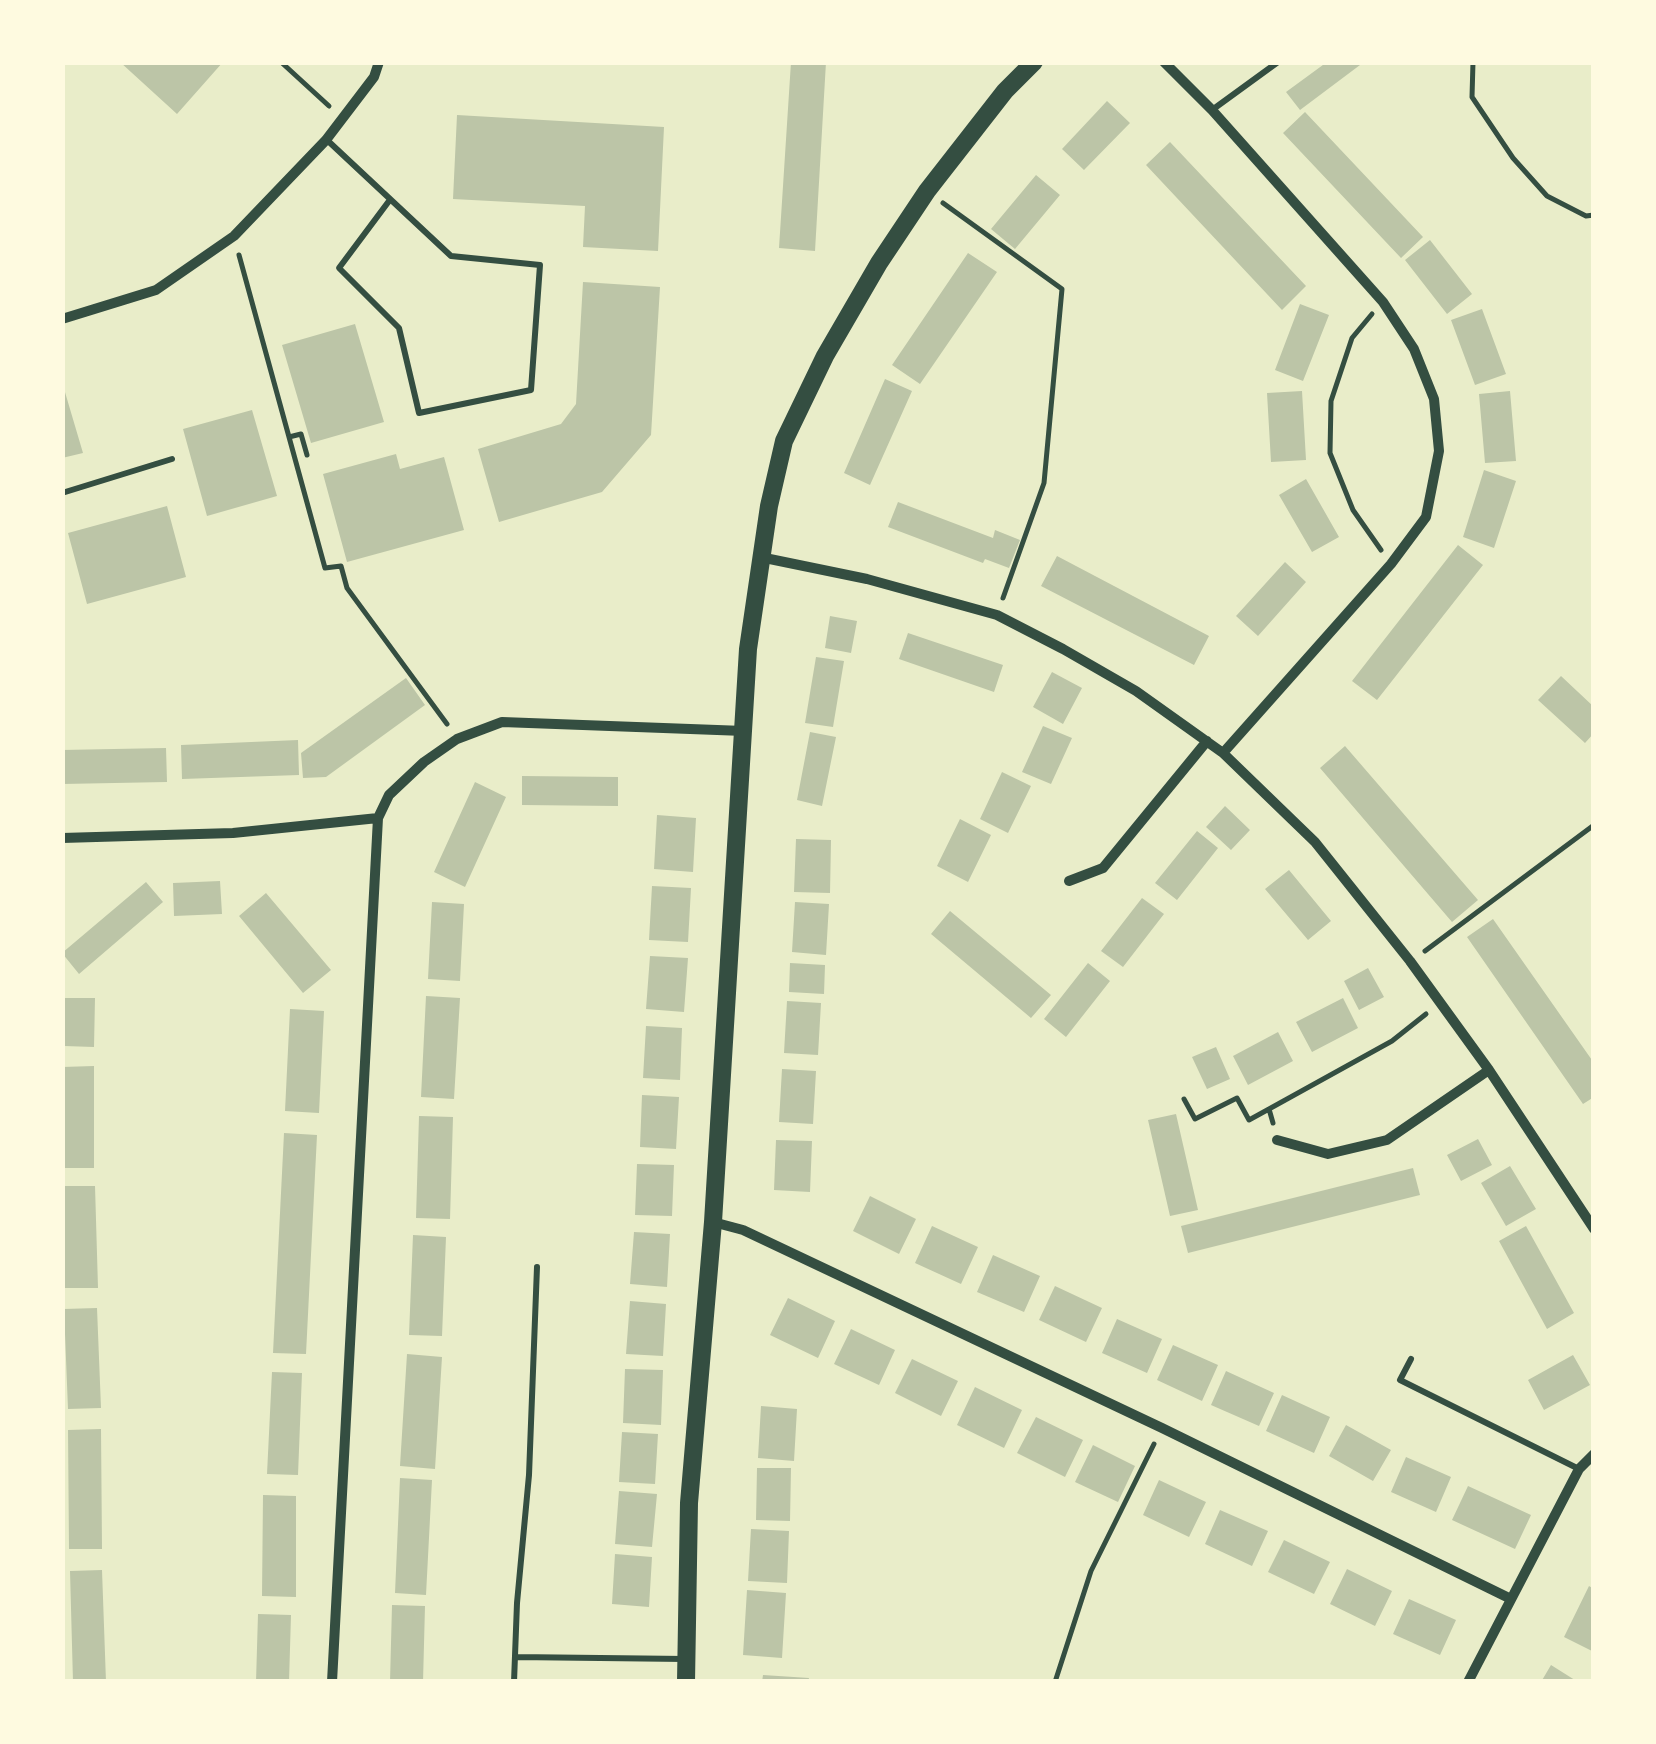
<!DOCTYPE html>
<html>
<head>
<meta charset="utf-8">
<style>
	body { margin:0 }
	#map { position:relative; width:1656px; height:1744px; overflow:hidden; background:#e9edc9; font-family:"Titillium Web",sans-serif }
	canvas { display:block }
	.frame { position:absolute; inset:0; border:65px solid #fefae0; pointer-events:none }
</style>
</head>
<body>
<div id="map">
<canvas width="1656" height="1744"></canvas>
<div class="frame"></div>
</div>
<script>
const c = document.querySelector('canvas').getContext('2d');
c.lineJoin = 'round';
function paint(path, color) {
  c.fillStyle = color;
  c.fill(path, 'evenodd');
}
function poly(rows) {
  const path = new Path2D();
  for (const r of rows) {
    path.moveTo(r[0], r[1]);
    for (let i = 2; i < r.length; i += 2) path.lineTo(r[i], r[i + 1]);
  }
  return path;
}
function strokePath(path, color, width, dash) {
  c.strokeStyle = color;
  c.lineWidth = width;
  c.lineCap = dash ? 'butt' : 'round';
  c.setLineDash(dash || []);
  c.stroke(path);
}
const building = poly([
	[120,62,223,62,177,114],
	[791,62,826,62,815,251,779,248],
	[1327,62,1364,62,1300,110,1286,92],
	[1107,101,1130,123,1084,170,1062,149],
	[1305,112,1423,237,1401,258,1283,133],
	[457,115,664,127,658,251,583,247,585,206,453,199],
	[1170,142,1306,286,1282,310,1146,165],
	[1036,175,1060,195,1015,249,991,229],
	[1430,240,1472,294,1447,314,1405,260],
	[968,253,997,272,920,384,892,365],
	[583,282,660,287,651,435,602,492,499,522,478,449,561,424,576,404],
	[1300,304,1329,315,1303,381,1275,370],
	[1482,309,1506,374,1475,385,1451,320],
	[355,324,384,422,311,443,282,345],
	[885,379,912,391,870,485,844,473],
	[62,382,83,453,62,458],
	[1302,391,1306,460,1271,462,1267,393],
	[1510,391,1516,461,1485,463,1479,394],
	[252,410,277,496,207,516,183,429],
	[396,454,400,469,444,457,464,530,347,562,323,474],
	[1484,470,1516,481,1494,548,1463,537],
	[1306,479,1339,537,1312,552,1279,495],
	[898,502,993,538,995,530,1020,540,1009,568,985,559,983,563,888,527],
	[167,506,186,577,87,604,68,533],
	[1458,545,1483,565,1377,700,1352,681],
	[1057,556,1209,636,1194,665,1041,586],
	[1285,562,1306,582,1258,636,1236,616],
	[830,616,857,621,851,653,825,648],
	[908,633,1003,665,994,692,899,659],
	[816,657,844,661,833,727,805,723],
	[1052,672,1082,688,1063,724,1033,707],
	[1561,676,1594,707,1594,733,1585,743,1538,700],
	[406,678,425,705,326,777,303,778,301,753],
	[1043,726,1072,738,1051,784,1022,772],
	[810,732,836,737,822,806,797,800],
	[298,740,299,775,182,779,181,745],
	[1345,746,1478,900,1452,922,1320,768],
	[166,748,167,782,62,784,62,750],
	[1002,772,1031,786,1008,833,980,819],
	[522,776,618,777,618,806,522,805],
	[475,782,506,797,465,887,434,872],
	[1225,806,1250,830,1231,850,1206,827],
	[657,815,696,818,693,872,654,869],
	[960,819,991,835,968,882,937,866],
	[1197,831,1218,848,1177,900,1155,883],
	[796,839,831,840,830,893,794,892],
	[1289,870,1331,921,1308,940,1265,889],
	[220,881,222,914,174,916,173,883],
	[146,882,163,902,79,974,62,953],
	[652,886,691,888,688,942,649,940],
	[266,893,331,970,303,993,239,916],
	[1142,898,1164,914,1123,967,1101,951],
	[432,902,464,904,460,981,428,979],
	[795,902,829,904,826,955,792,952],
	[950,911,1051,995,1031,1018,931,934],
	[1493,919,1594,1063,1594,1097,1583,1104,1467,937],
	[650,956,688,958,684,1012,646,1009],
	[790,963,825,965,824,994,789,992],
	[1088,963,1110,981,1066,1037,1044,1019],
	[1368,968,1384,997,1359,1010,1344,981],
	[426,996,460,998,454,1099,421,1097],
	[65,998,95,998,94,1047,64,1046],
	[1343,998,1358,1028,1312,1052,1296,1022],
	[787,1001,821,1003,818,1055,784,1053],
	[290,1009,324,1011,319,1113,285,1111],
	[646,1026,682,1028,680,1080,643,1078],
	[1278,1032,1293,1061,1248,1085,1233,1056],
	[1216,1047,1230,1079,1207,1089,1192,1057],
	[94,1066,94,1168,62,1168,62,1067],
	[782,1069,816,1071,813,1124,779,1122],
	[642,1095,679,1097,676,1149,640,1147],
	[1176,1114,1198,1210,1170,1216,1148,1120],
	[419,1116,453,1117,450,1219,416,1218],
	[284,1133,317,1135,306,1354,273,1353],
	[1478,1139,1492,1165,1461,1181,1447,1155],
	[776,1140,812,1141,810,1192,774,1190],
	[637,1164,674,1165,672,1216,635,1215],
	[1510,1166,1536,1209,1506,1226,1481,1183],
	[1413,1168,1420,1195,1188,1253,1181,1226],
	[62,1186,95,1186,98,1288,65,1288],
	[870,1196,916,1219,899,1254,853,1231],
	[932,1226,978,1247,961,1284,915,1263],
	[1526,1226,1574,1313,1547,1329,1499,1241],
	[634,1232,670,1234,667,1287,630,1284],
	[413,1235,446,1237,442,1336,409,1335],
	[993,1255,1040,1276,1024,1312,977,1292],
	[1055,1286,1102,1308,1086,1342,1039,1320],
	[788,1298,835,1321,818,1358,770,1335],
	[630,1301,666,1304,663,1356,626,1354],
	[97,1308,101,1408,68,1409,64,1309],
	[1117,1319,1162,1339,1147,1373,1102,1353],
	[851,1329,895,1350,879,1385,834,1364],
	[1173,1345,1218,1365,1202,1401,1157,1380],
	[407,1354,442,1357,435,1469,400,1466],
	[1573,1355,1590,1385,1544,1410,1528,1380],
	[912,1359,958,1381,941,1416,895,1393],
	[625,1369,663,1370,661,1425,623,1423],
	[1226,1371,1274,1393,1259,1426,1211,1405],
	[272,1372,302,1373,298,1475,267,1474],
	[975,1387,1022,1410,1004,1448,957,1425],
	[1282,1395,1330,1417,1314,1453,1266,1431],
	[761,1406,797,1409,794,1461,758,1458],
	[1036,1417,1083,1440,1065,1477,1017,1453],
	[1346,1425,1391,1450,1373,1481,1329,1456],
	[101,1429,102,1549,69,1549,68,1430],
	[622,1432,658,1434,655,1484,619,1482],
	[1093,1445,1135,1466,1118,1502,1075,1482],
	[1406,1457,1451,1477,1436,1512,1391,1492],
	[757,1468,791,1468,790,1521,756,1520],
	[400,1478,432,1480,426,1595,395,1593],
	[1159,1480,1206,1502,1189,1537,1143,1515],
	[1468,1486,1531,1515,1515,1549,1452,1520],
	[619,1491,657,1494,652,1547,615,1544],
	[263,1495,296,1496,296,1597,262,1596],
	[1220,1510,1268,1531,1252,1566,1205,1544],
	[751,1529,789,1531,787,1583,748,1581],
	[1284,1540,1330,1562,1314,1594,1268,1572],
	[615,1554,652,1557,649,1607,612,1604],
	[1347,1569,1392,1591,1375,1626,1330,1604],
	[102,1570,106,1682,73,1682,70,1571],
	[1589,1586,1594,1589,1594,1652,1564,1637],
	[747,1590,786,1593,782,1658,743,1655],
	[1409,1599,1456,1620,1440,1655,1393,1634],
	[392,1605,425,1606,423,1682,390,1682],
	[258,1614,291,1615,289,1682,256,1682],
	[1551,1665,1578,1682,1541,1682],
	[763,1675,809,1678,808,1682,762,1682]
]);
const path = poly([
	[281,62,329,106],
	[1473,62,1472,97,1513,158,1547,196,1586,216,1594,215],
	[943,203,1062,289,1044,483,1003,598],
	[239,255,325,568,341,566,347,588,447,724],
	[1372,314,1352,338,1331,401,1330,453,1353,510,1381,550],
	[289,437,301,434,307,455],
	[1425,951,1594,825],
	[1184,1099,1195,1119,1237,1098,1249,1120,1269,1109],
	[1273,1123,1269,1109,1392,1041,1426,1014],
	[1055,1682,1091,1571,1154,1444]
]);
const service = poly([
	[1212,110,1278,62],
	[327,140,451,256,540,265,531,390,419,413,399,328,339,268,389,201],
	[62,493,172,459],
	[1411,1359,1400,1380,1579,1469],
	[515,1657,685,1659],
	[514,1682,517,1603,529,1475,537,1267]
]);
const minor = poly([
	[1164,62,1212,110,1383,302,1414,349,1434,399,1439,451,1426,517,1391,564,1223,753],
	[62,319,156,290,234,236,326,140,374,77,379,62],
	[760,557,867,579,997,615,1063,649,1136,691,1223,753,1315,842,1410,961,1489,1070,1594,1229],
	[62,838,233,833,378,818],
	[1069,881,1103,868,1207,741],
	[1277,1140,1328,1154,1387,1140,1489,1070],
	[713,1222,743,1230,1162,1428,1511,1599],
	[332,1682,378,818,389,795,424,762,457,739,502,722,744,731],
	[1468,1682,1579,1469,1594,1454]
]);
const tertiary = poly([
	[686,1682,689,1503,713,1222,748,649,769,506,784,441,825,356,879,263,927,191,1005,91,1034,62]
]);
paint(building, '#bcc5a7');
strokePath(path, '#344e41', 5);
strokePath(service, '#344e41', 6);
strokePath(minor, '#344e41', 10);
strokePath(tertiary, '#344e41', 18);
</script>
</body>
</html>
